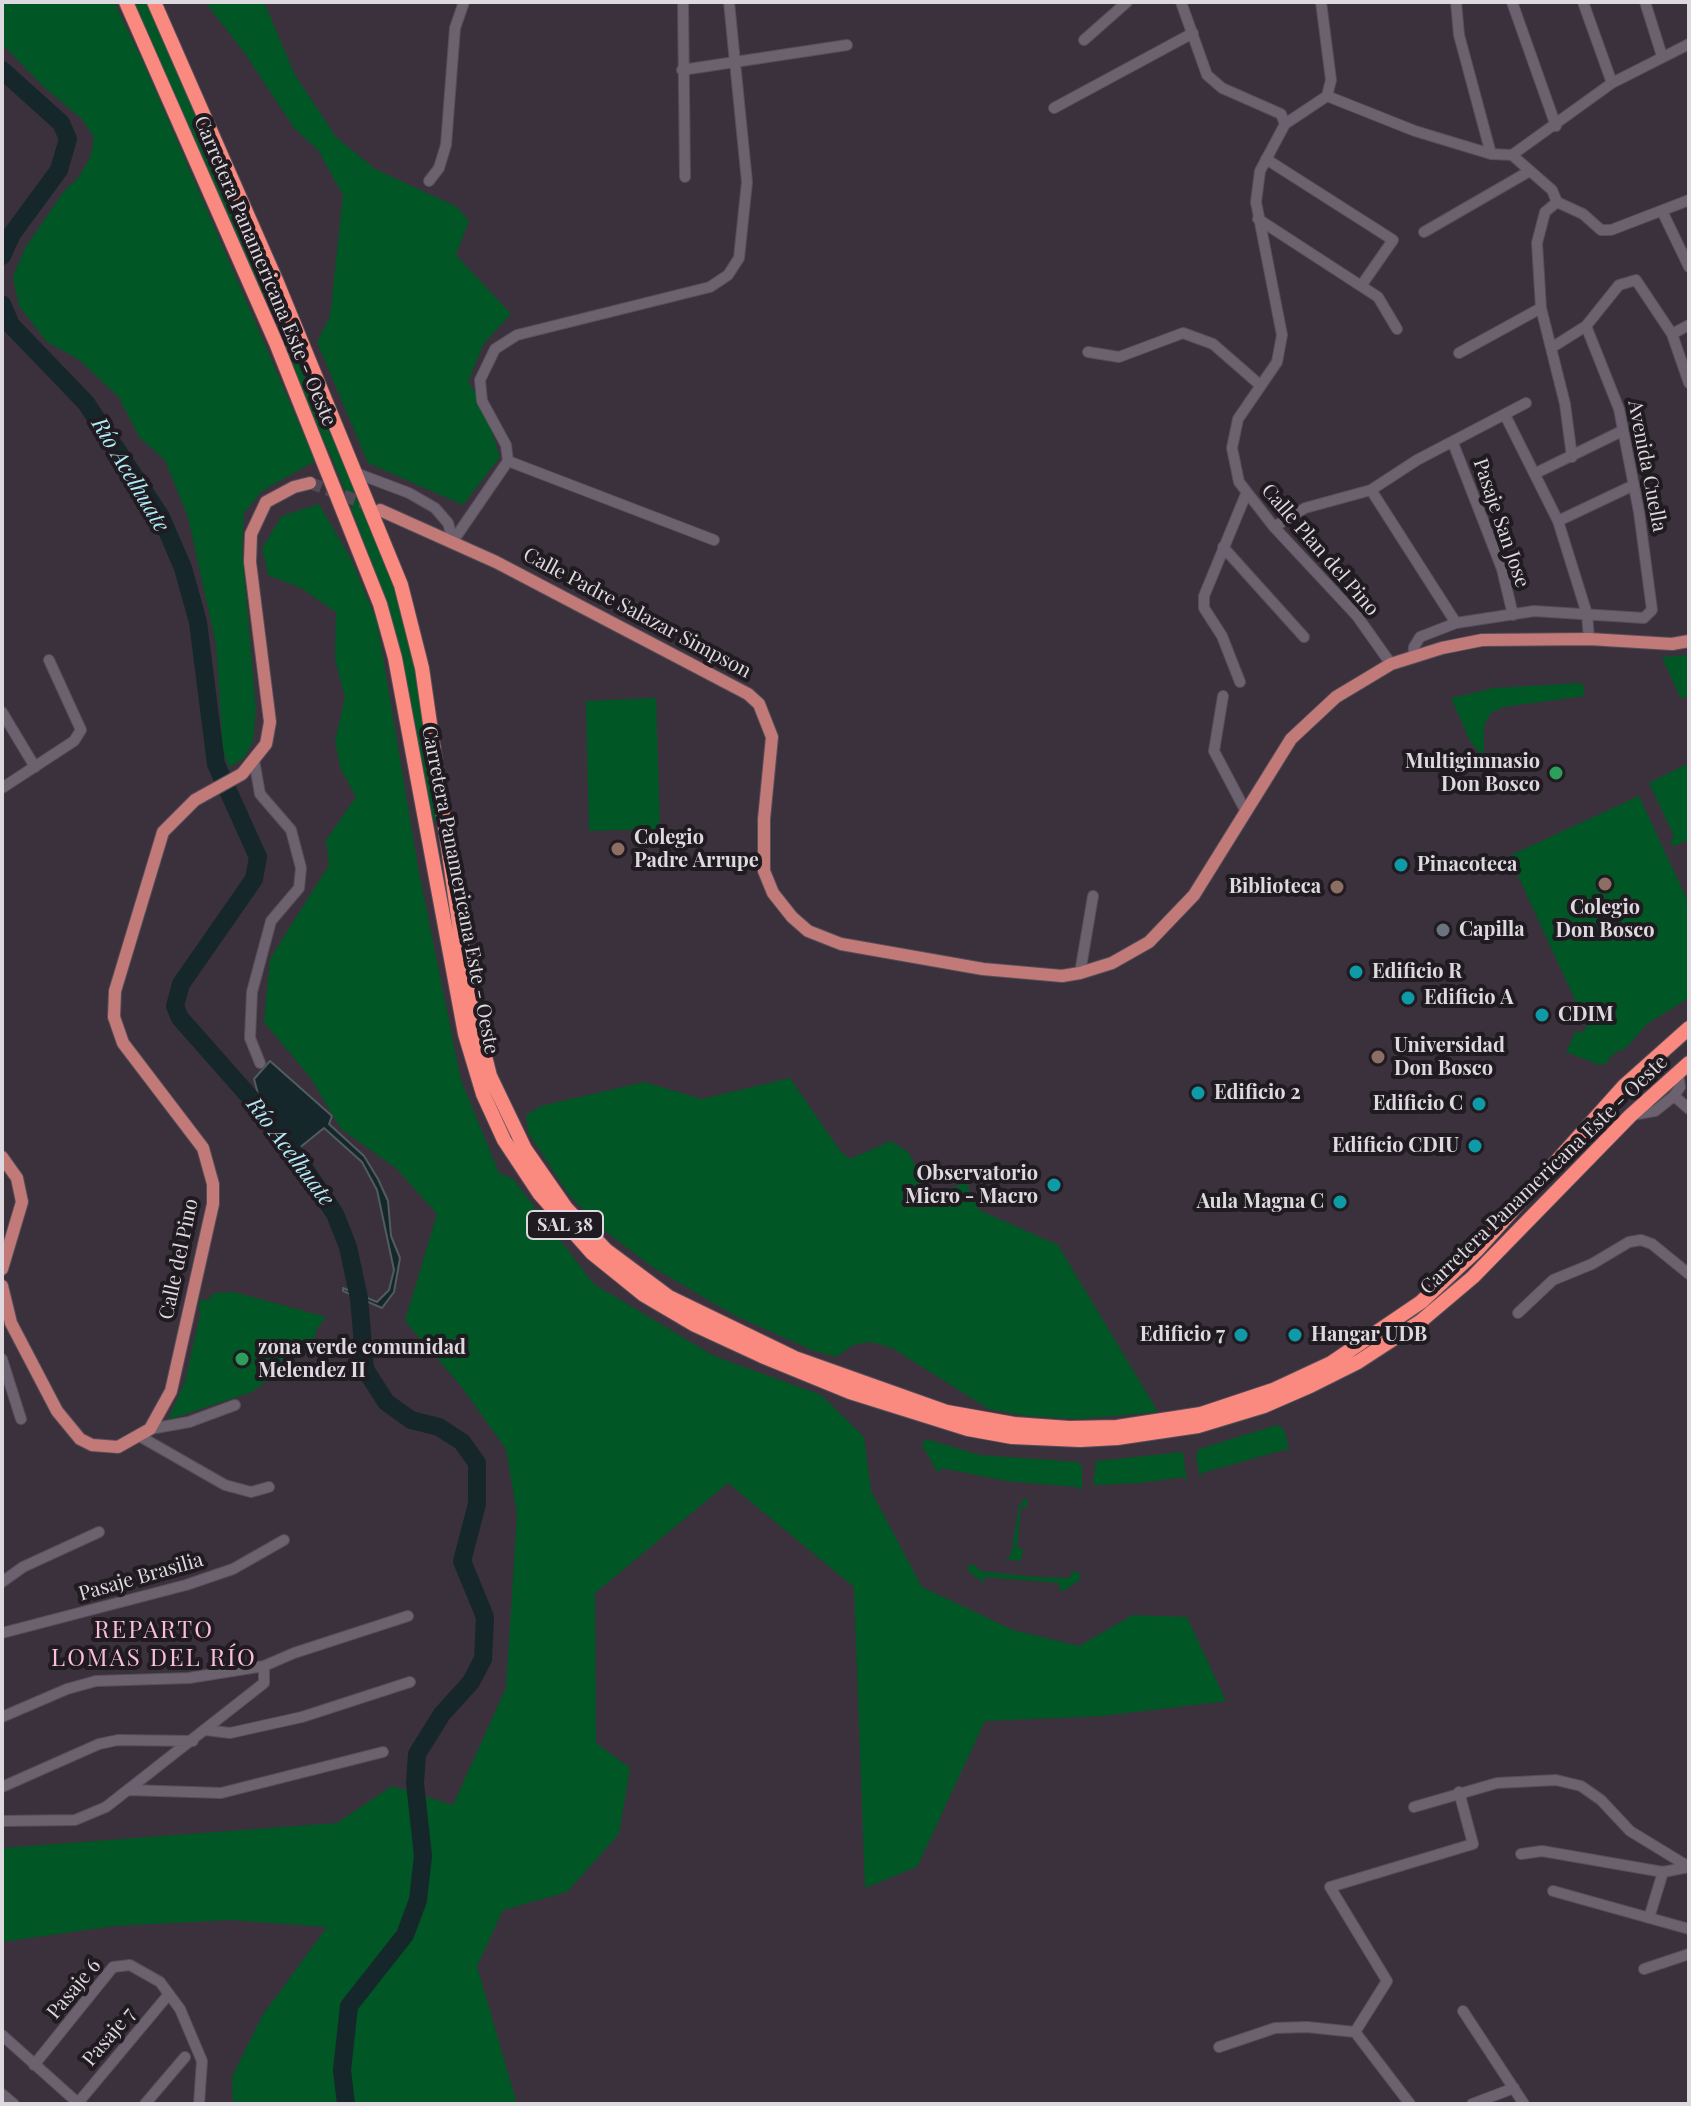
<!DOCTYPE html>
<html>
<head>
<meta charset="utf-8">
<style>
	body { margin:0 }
	#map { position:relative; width:1691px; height:2106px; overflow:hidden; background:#3b313d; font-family:"Playfair Display",serif }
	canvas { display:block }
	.frame { position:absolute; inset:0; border:4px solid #ded8df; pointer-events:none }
</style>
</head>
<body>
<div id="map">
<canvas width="1691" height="2106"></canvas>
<div class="frame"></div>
</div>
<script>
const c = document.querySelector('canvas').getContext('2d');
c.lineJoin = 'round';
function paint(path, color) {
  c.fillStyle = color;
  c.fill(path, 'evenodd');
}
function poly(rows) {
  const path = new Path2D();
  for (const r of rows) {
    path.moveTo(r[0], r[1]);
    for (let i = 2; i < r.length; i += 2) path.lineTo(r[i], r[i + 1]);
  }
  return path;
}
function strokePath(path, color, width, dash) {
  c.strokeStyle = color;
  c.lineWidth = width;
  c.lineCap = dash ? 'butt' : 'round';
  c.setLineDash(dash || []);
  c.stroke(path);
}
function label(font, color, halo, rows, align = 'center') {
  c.font = font + ' "Playfair Display",serif';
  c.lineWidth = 8;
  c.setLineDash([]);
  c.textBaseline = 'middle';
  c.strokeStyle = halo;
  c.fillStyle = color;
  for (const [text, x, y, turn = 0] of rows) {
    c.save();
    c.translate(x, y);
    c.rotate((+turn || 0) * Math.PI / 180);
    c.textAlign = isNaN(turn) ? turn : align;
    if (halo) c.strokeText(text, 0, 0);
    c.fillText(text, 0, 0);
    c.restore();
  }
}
const green = poly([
	[2,2,114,2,144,64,315,461,262,491,244,513,242,549,256,710,253,741,244,758,229,767,223,750,216,645,188,517,165,460,140,438,118,396,78,359,47,342,19,306,13,277,25,248,64,191,78,178,91,156,94,137,82,119,45,88,2,44],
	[132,2,146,2,273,291,275,295,270,299,263,299],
	[205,2,264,2,295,75,336,137,375,169,457,207,469,221,456,255,511,314,484,343,468,382,482,401,500,457,463,505,368,463,317,342,330,316,343,195,318,150,294,128,244,52],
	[287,333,293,335,388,561,414,657,438,819,433,822,383,593,339,475,283,347,280,338],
	[319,504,351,559,377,621,418,867,461,1080,499,1173,513,1179,594,1284,714,1356,821,1395,864,1437,871,1491,922,1587,1013,1630,1079,1646,1133,1615,1187,1617,1226,1701,1103,1716,985,1721,917,1867,865,1888,854,1587,728,1483,595,1593,596,1743,630,1768,619,1834,567,1892,503,1910,477,1966,517,2104,233,2104,232,2077,262,2016,327,1927,230,1920,114,1926,2,1942,2,1848,337,1823,392,1786,453,1805,506,1688,517,1514,506,1449,461,1386,405,1321,437,1214,396,1168,341,1129,310,1077,264,1022,270,959,329,865,326,840,356,797,340,767,335,741,345,698,335,659,336,612,301,588,268,575,262,548,282,516],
	[1689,655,1689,695,1681,699,1662,657],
	[1580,683,1584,686,1584,696,1503,707,1491,713,1484,725,1484,758,1470,741,1451,698,1495,688],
	[656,698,660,829,589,831,586,701],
	[1689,763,1689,840,1673,846,1670,842,1674,836,1649,783],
	[1639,796,1689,904,1689,998,1647,1024,1623,1051,1619,1050,1608,1059,1609,1062,1600,1065,1566,1052,1576,1031,1582,1033,1587,1026,1509,856],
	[790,1078,841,1152,850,1159,891,1141,909,1153,931,1197,966,1182,979,1210,1058,1245,1158,1412,1080,1419,1026,1416,989,1409,892,1348,870,1342,853,1345,836,1357,812,1350,734,1315,654,1268,604,1230,569,1195,528,1132,526,1115,541,1106,644,1082,702,1099],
	[234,1292,326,1317,316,1330,314,1345,252,1392,168,1420,185,1381,200,1315,199,1300,208,1300,214,1293],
	[1277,1425,1284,1429,1290,1454,1287,1449,1202,1473,1200,1478,1196,1456,1199,1449],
	[926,1439,980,1455,1077,1462,1082,1466,1082,1491,1078,1487,1006,1481,942,1468,938,1473,922,1445],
	[1183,1452,1187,1483,1184,1477,1140,1483,1093,1485,1096,1461],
	[1024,1499,1028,1499,1027,1507,1021,1507,1017,1548,1023,1549,1022,1557,1020,1561,1005,1559,1011,1555,1019,1506],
	[973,1564,980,1571,1035,1577,1070,1578,1072,1572,1079,1572,1080,1580,1065,1590,1059,1590,1059,1583,985,1577,984,1583,969,1572,967,1567]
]);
const water = poly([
	[270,1061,332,1116,329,1124,364,1156,378,1179,388,1201,391,1236,400,1258,394,1292,382,1308,343,1291,343,1288,377,1302,389,1290,394,1270,377,1190,362,1162,324,1128,298,1149,259,1098,254,1079,270,1061]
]);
const river = poly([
	[2,70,61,123,68,139,59,170,12,234,2,256],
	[2,304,11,325,86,403,161,517,183,568,198,622,216,764,258,857,254,879,181,984,175,1006,180,1018,278,1129,335,1214,348,1247,359,1298,365,1369,386,1402,411,1420,439,1427,462,1442,477,1463,477,1504,462,1561,485,1617,483,1659,471,1682,442,1714,417,1754,415,1783,423,1856,418,1900,405,1935,349,2006,342,2070,346,2104]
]);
const majorTunnel = poly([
	[310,483,374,507]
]);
const minor = poly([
	[683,2,685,177],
	[1181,2,1207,75,1222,88,1281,114,1285,124,1260,171,1256,202,1282,335,1277,362,1238,419,1232,448,1239,482,1274,527,1357,616,1391,664],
	[1456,2,1459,35,1491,154],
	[1512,2,1556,126],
	[1583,2,1612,83],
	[1645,2,1662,56],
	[1084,40,1127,2],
	[682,70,847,45],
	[1327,96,1415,131,1491,154,1512,155,1552,190,1557,202,1583,214,1601,230,1611,230,1689,200],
	[1054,108,1193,33],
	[1285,124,1327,96,1331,80,1321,2],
	[1512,155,1612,83,1689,44],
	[1266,159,1393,240,1361,286],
	[429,181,439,168,446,145,455,28,464,2],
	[1557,202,1545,212,1537,243,1541,308,1565,404,1572,457],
	[1662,211,1689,267],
	[1258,219,1378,297,1397,329],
	[1424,232,1528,172],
	[1672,334,1689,325],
	[1551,348,1586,326,1619,285,1636,280,1672,334,1689,383],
	[1088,352,1119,357,1183,333,1213,344,1260,385],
	[1459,353,1541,308],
	[1505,415,1558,521,1587,614,1589,639],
	[1453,443,1502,569,1513,615],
	[508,461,714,540],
	[356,473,409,493,435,508,448,523,453,541],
	[1536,473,1622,431],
	[1371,490,1456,623],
	[1558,521,1634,485],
	[1274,527,1305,508,1371,490,1417,460,1526,403],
	[453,541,508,461,506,445,482,401,480,380,495,349,517,335,710,287,728,275,739,258,747,182,729,2],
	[1223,547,1304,637],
	[1413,658,1414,647,1420,637,1456,623,1534,611,1644,618,1652,610,1639,512,1619,409,1586,326],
	[1240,682,1222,636,1204,608,1204,596,1246,494],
	[1223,696,1214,751,1245,810],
	[2,712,35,767],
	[254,760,260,794,291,830,301,868,299,888,271,921,252,992,250,1038,260,1063],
	[2,788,74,741,81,730,49,660],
	[1080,973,1093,896],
	[1674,1096,1689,1109],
	[1632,1115,1655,1111,1674,1096,1680,1087,1678,1072],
	[1518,1313,1553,1280,1592,1264,1629,1242,1641,1240,1652,1244,1689,1274],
	[2,1359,21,1419],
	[150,1429,189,1422,235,1405],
	[141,1437,225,1485,251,1492,269,1487],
	[2,1582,23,1567,99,1532],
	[2,1633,186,1585,233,1569,284,1540],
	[2,1717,67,1689,96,1681,189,1678,264,1666,294,1653,408,1616],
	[206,1730,230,1733,302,1717,410,1682],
	[2,1787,99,1744,118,1740,193,1741],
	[129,1790,221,1793,383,1752],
	[1414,1807,1497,1783,1556,1780,1581,1786,1601,1800,1630,1831,1689,1867],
	[2,1821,75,1820,106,1807,264,1683,264,1666],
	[1521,1854,1542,1851,1663,1872,1689,1867],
	[1553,1891,1689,1929],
	[1649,1918,1663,1872],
	[1644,1969,1689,1954],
	[1463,2011,1524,2104],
	[1355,2032,1387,1981,1330,1887,1473,1844,1459,1792],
	[2,2035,79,2104],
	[1219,2047,1275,2028,1307,2027,1355,2032,1410,2104],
	[34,2065,113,1967,130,1965,160,1982,180,2009,202,2061,199,2104],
	[2,2094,14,2104],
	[77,2104,169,1994],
	[145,2104,185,2057],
	[1472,2104,1514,2088]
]);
const major = poly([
	[380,510,496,562,748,694,759,704,772,737,764,819,764,871,773,893,792,917,808,931,841,944,983,969,1062,976,1080,973,1112,963,1149,942,1194,895,1291,739,1336,697,1391,664,1442,648,1482,640,1589,639,1672,644,1689,641],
	[2,1157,17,1178,22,1202,2,1269],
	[2,1286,11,1323,57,1411,80,1439,92,1445,118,1447,150,1429,171,1391,213,1204,213,1184,203,1148,123,1043,114,1017,115,991,163,832,195,800,242,774,266,744,270,722,250,562,251,534,266,502,294,487,310,483]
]);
const highway = poly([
	[126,2,276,343,380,604,395,658,465,1034,483,1094,504,1140,539,1193,592,1253,644,1295,695,1325,762,1356,850,1392,968,1429,1012,1437,1080,1440,1117,1438,1198,1426,1264,1406,1310,1386,1358,1362,1421,1321,1473,1277,1630,1116,1689,1063],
	[154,2,276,280,401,585,422,668,469,993,490,1076,525,1149,566,1208,606,1250,669,1297,795,1358,947,1412,1014,1424,1069,1428,1117,1427,1201,1414,1273,1390,1331,1363,1421,1302,1477,1250,1624,1086,1689,1028]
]);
const markers = [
	[1556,773,8,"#2e9e5b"],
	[618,849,8,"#8d6e63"],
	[1401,865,8,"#0f9aa8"],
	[1605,884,8,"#8d6e63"],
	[1337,887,8,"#8d6e63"],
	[1443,930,8,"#6b7280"],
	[1356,972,8,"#0f9aa8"],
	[1408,998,8,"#0f9aa8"],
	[1542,1015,8,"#0f9aa8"],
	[1378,1057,8,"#8d6e63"],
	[1198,1093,8,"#0f9aa8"],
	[1479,1104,8,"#0f9aa8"],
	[1475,1146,8,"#0f9aa8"],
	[1054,1185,8,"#0f9aa8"],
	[1340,1202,8,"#0f9aa8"],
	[1241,1335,8,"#0f9aa8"],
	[1295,1335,8,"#0f9aa8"],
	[242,1359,8,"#2e9e5b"]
];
const shields = [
	[565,1225,76]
];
const shieldNames = [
	["SAL 38",565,1225]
];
const streetNames = [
	["Carretera Panamericana Este - Oeste",265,271,67],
	["Avenida Cuella",1647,466,79],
	["Pasaje San Jose",1501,523,71],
	["Calle Plan del Pino",1320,550,49],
	["Calle Padre Salazar Simpson",637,613,28],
	["Carretera Panamericana Este - Oeste",460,890,79],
	["Carretera Panamericana Este - Oeste",1544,1175,-44],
	["Calle del Pino",179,1259,-78],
	["Pasaje Brasilia",141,1577,-16],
	["Pasaje 6",74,1989,-50],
	["Pasaje 7",109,2037,-50]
];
const poiNames = [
	["Multigimnasio",1540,762,"right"],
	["Don Bosco",1540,785,"right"],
	["Colegio",634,838],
	["Padre Arrupe",634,861],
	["Pinacoteca",1417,865],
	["Biblioteca",1321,887,"right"],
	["Colegio",1605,908,"center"],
	["Don Bosco",1605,931,"center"],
	["Capilla",1459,930],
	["Edificio R",1372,972],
	["Edificio A",1424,998],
	["CDIM",1558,1015],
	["Universidad",1394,1046],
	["Don Bosco",1394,1069],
	["Edificio 2",1214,1093],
	["Edificio C",1463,1104,"right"],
	["Edificio CDIU",1459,1146,"right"],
	["Observatorio",1038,1174,"right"],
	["Micro - Macro",1038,1197,"right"],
	["Aula Magna C",1324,1202,"right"],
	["Edificio 7",1225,1335,"right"],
	["Hangar UDB",1311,1335],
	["zona verde comunidad",258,1348],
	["Melendez II",258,1371]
];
const waterNames = [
	["Río Acelhuate",130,475,59],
	["Río Acelhuate",290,1152,53]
];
const quarterNames = [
	["REPARTO",154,1631],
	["LOMAS DEL RÍO",154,1659]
];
paint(green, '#005625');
paint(water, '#15272a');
strokePath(water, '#515c60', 2);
strokePath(river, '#15272a', 18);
strokePath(majorTunnel, '#534a55', 12, [12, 6]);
strokePath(minor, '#574e58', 12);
strokePath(major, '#574e58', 14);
strokePath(highway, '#574e58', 16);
strokePath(minor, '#6c616e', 10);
strokePath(major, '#c17a78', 12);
strokePath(highway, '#fa8a7f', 14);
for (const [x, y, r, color] of markers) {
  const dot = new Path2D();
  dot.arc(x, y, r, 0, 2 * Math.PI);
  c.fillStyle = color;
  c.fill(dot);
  strokePath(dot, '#1f1b20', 3);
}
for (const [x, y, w] of shields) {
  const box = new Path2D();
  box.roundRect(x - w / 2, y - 14, w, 28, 6);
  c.fillStyle = '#1f1b20';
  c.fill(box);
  strokePath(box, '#ded8df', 2);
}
label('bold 18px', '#ded8df', null, shieldNames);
label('20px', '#ded8df', '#1f1b20', streetNames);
label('bold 20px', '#ded8df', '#1f1b20', poiNames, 'left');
label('italic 22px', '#b1ebf8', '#1f1b20', waterNames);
c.letterSpacing = '2px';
label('24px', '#fabdda', '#1f1b20', quarterNames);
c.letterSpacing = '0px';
</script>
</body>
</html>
